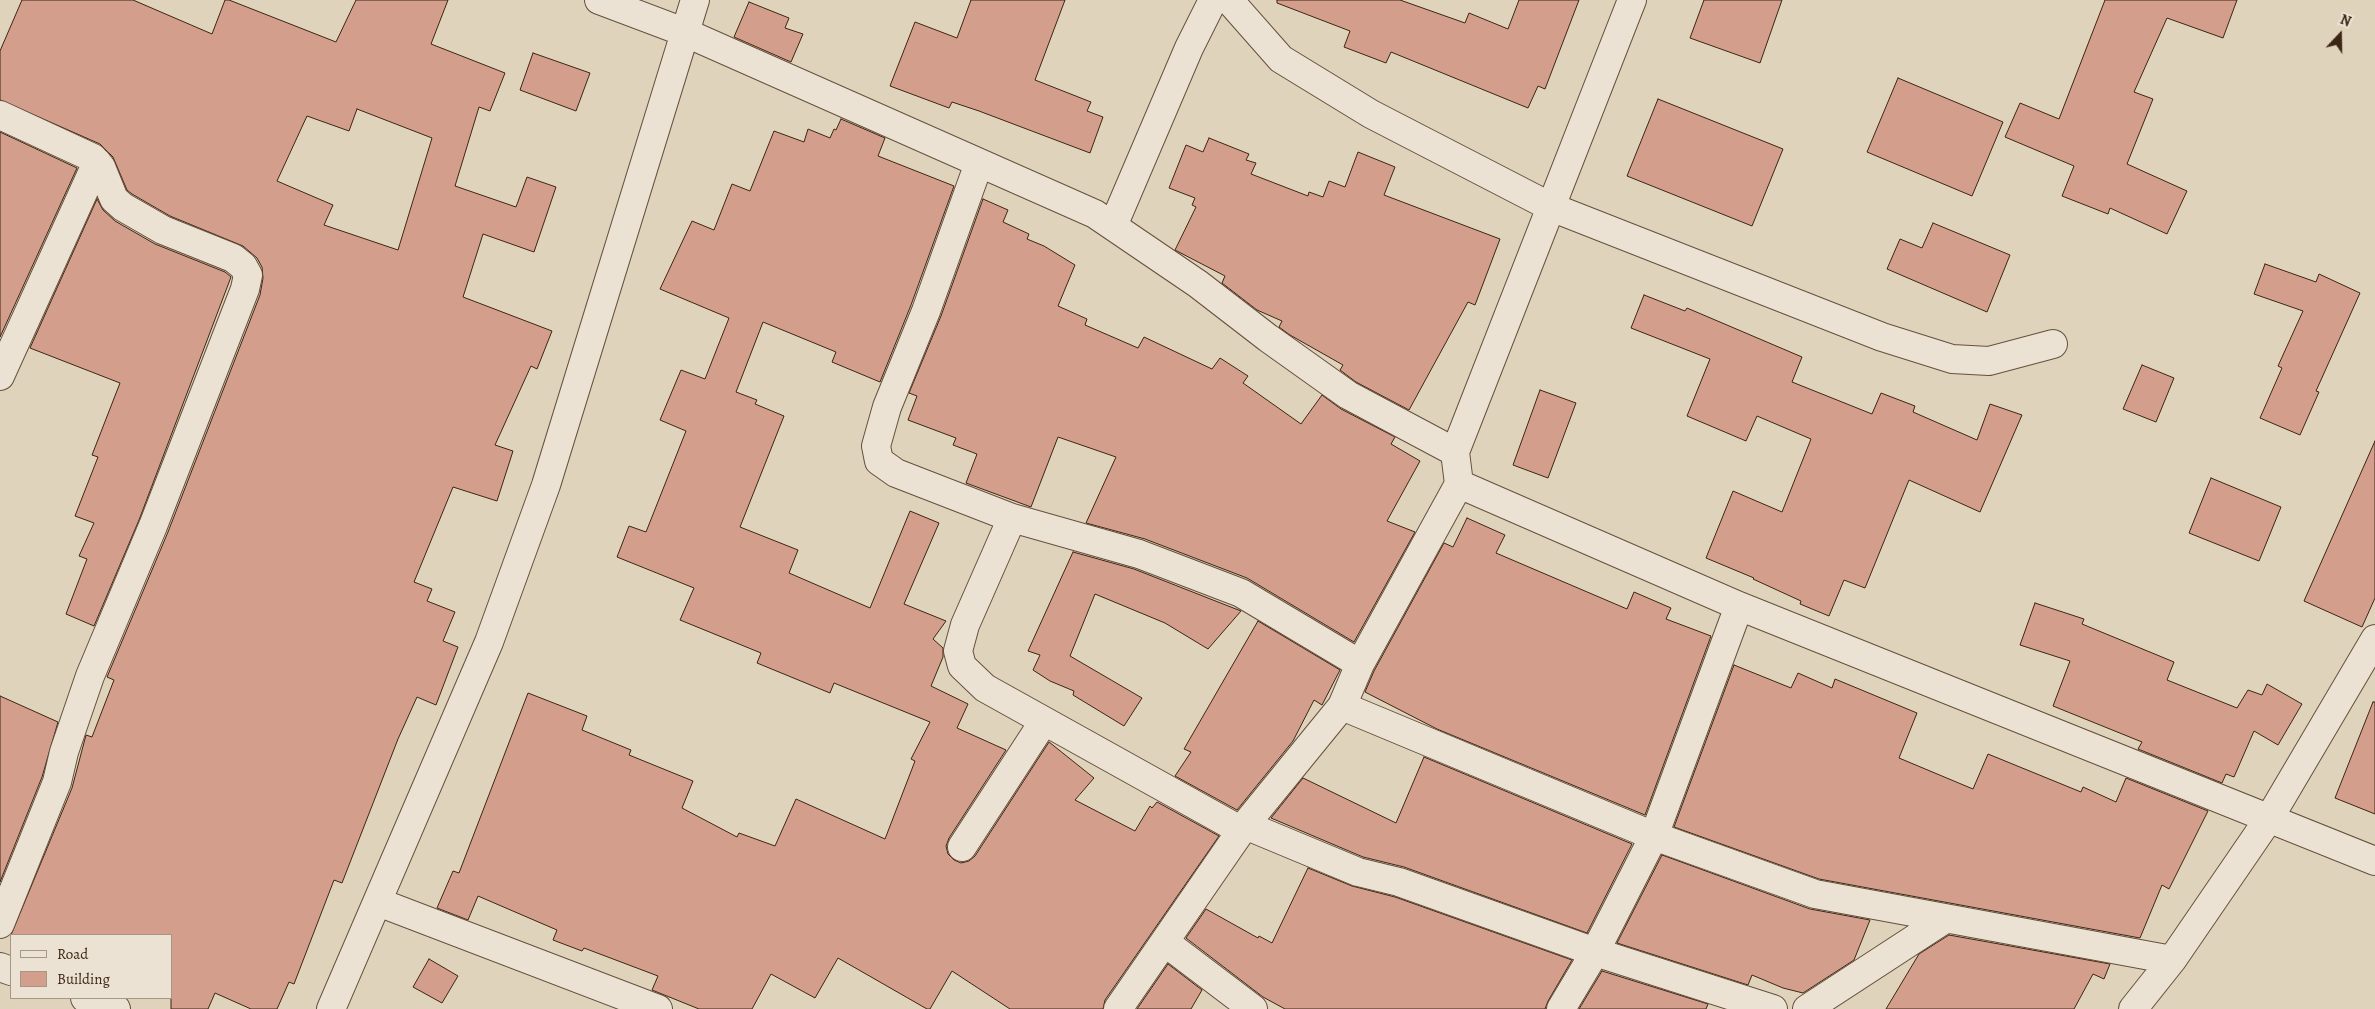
<!DOCTYPE html>
<html>
<head>
<meta charset="utf-8">
<style>
	body { margin:0 }
	#map { position:relative; width:2375px; height:1009px; overflow:hidden; background:#e0d3bb; font-family:Alegreya,serif }
	canvas { display:block }
	.legend { position:absolute; left:10px; top:934px; width:162px; height:65px; box-sizing:border-box; background:#ebe2d3; border:1px solid #a59686; margin:0; padding:6px 9px; list-style:none; font-size:15px; color:#3d2513 }
	.legend li { display:flex; align-items:center; gap:10px; height:25px }
	.legend b { width:25px; border:1px solid #a59686 }
	.north { position:absolute; left:2315px; top:10px; width:50px; height:50px; -webkit-text-stroke:4px #ebe2d3; paint-order:stroke; rotate:21deg; font-size:14px; font-weight:700; line-height:20px; text-align:center; color:#3d2513 }
	.north::after { content:''; display:block; margin:auto; width:18px; height:22px; background:#3d2513; clip-path:polygon(50% 0,100% 100%,50% 72%,0 100%) }
</style>
</head>
<body>
<div id="map">
<canvas width="2375" height="1009"></canvas>
<ul class="legend">
<li><b style="height:6px;background:#ebe2d3"></b>Road</li>
<li><b style="height:14px;background:#d39f8c"></b>Building</li>
</ul>
<div class="north">N</div>
</div>
<script>
const c = document.querySelector('canvas').getContext('2d');
c.lineJoin = 'round';
function paint(path, color) {
  c.fillStyle = color;
  c.fill(path, 'evenodd');
}
function poly(rows) {
  const path = new Path2D();
  for (const r of rows) {
    path.moveTo(r[0], r[1]);
    for (let i = 2; i < r.length; i += 2) path.lineTo(r[i], r[i + 1]);
  }
  return path;
}
function strokePath(path, color, width, dash) {
  c.strokeStyle = color;
  c.lineWidth = width;
  c.lineCap = dash ? 'butt' : 'round';
  c.setLineDash(dash || []);
  c.stroke(path);
}
const building = poly([
	[22,0,133,0,212,34,225,0,229,0,336,42,356,0,448,0,431,44,505,73,490,111,479,107,455,186,516,207,527,177,556,187,534,252,483,234,463,297,552,331,537,369,531,366,495,445,513,451,497,501,453,487,414,582,432,589,427,601,455,612,443,641,458,647,436,705,417,697,398,739,342,883,334,880,294,984,289,982,277,1009,251,1009,215,993,208,1009,171,1009,171,935,11,935,72,788,86,735,92,737,114,680,107,677,168,532,260,295,263,278,262,267,257,258,243,246,170,216,132,194,127,190,113,157,100,144,0,100,0,51,22,0],
	[357,109,432,138,398,250,324,225,333,205,277,181,307,116,349,131,357,109],
	[971,0,1065,0,1035,80,1091,102,1087,111,1103,117,1090,153,979,111,952,102,949,108,890,86,915,22,957,38,971,0],
	[1277,0,1400,0,1465,23,1469,13,1508,29,1519,0,1579,0,1545,89,1538,86,1528,108,1391,52,1386,63,1344,47,1350,31,1277,3,1277,0],
	[1704,0,1782,0,1760,63,1690,38,1704,0],
	[2105,0,2237,0,2223,38,2167,18,2134,92,2153,99,2127,164,2187,191,2167,234,2110,208,2108,214,2062,196,2074,166,2005,137,2020,103,2059,119,2105,0],
	[749,2,789,18,785,28,803,34,791,62,734,37,749,2],
	[533,53,590,73,576,111,520,90,533,53],
	[1898,78,2003,122,1972,196,1867,152,1898,78],
	[1658,99,1783,149,1752,226,1627,176,1658,99],
	[841,119,885,138,878,156,954,186,911,305,880,382,832,362,836,352,763,322,736,392,757,400,755,404,784,416,740,527,798,550,789,573,870,608,910,511,939,523,904,604,946,621,933,639,943,648,943,657,931,686,968,704,957,728,1006,750,949,838,946,846,948,854,954,860,961,863,969,861,975,856,1049,742,1094,778,1075,800,1135,831,1150,806,1152,808,1157,802,1219,836,1105,1000,1103,1009,1010,1009,952,971,930,1009,927,1009,838,958,815,998,771,974,752,1009,699,1009,652,990,658,976,584,948,582,951,553,940,557,930,478,896,468,920,437,908,453,871,459,873,528,693,587,716,582,730,631,750,629,755,693,781,682,808,737,837,739,833,775,846,796,799,885,839,915,761,911,759,930,722,834,683,830,693,757,663,761,653,680,620,694,588,617,557,629,526,646,532,686,431,660,420,681,370,705,379,729,318,660,289,692,221,714,230,732,184,750,191,774,131,804,142,808,129,830,138,834,129,836,130,841,119],
	[0,132,77,168,0,337,0,132],
	[1209,138,1249,154,1246,160,1256,163,1251,174,1308,196,1309,192,1323,197,1329,181,1345,187,1358,152,1395,167,1384,195,1500,239,1475,305,1468,302,1409,410,1356,382,1340,370,1343,365,1290,335,1279,327,1282,321,1257,310,1222,283,1225,276,1175,250,1196,207,1192,205,1195,198,1169,188,1186,145,1203,152,1209,138],
	[97,199,103,210,115,221,155,244,225,272,231,277,139,520,94,626,66,614,87,559,79,556,94,523,75,516,98,457,92,455,120,383,30,348,97,199],
	[983,199,1008,210,1003,222,1029,234,1027,239,1044,246,1075,265,1058,306,1087,319,1085,325,1138,348,1144,337,1212,369,1220,358,1248,376,1243,383,1301,424,1322,395,1341,409,1395,437,1391,444,1420,461,1387,521,1415,532,1354,642,1247,578,1145,539,1086,523,1116,457,1058,437,1031,507,966,483,977,454,953,445,956,438,908,420,917,396,909,393,941,316,983,199],
	[1933,223,2010,255,1987,312,1887,269,1900,239,1922,248,1933,223],
	[2265,264,2316,282,2319,274,2360,293,2316,391,2319,392,2300,435,2260,418,2282,368,2278,366,2303,311,2254,294,2265,264],
	[1644,295,1685,311,1687,308,1802,357,1792,382,1872,414,1881,393,1915,406,1913,412,1977,440,1990,404,2022,415,1980,512,1909,480,1865,588,1844,580,1829,616,1800,604,1801,601,1753,579,1754,578,1706,558,1733,491,1782,512,1811,439,1757,416,1746,441,1687,416,1710,359,1631,328,1644,295],
	[2142,365,2174,378,2156,422,2123,409,2142,365],
	[1540,390,1576,403,1548,478,1513,465,1540,390],
	[2375,441,2375,598,2362,627,2304,601,2375,441],
	[2211,478,2281,507,2259,561,2189,533,2211,478],
	[1467,518,1505,535,1496,553,1627,609,1634,592,1671,608,1666,619,1711,636,1645,815,1437,729,1365,692,1374,671,1444,543,1453,547,1467,518],
	[1073,552,1134,569,1241,611,1208,649,1165,623,1095,594,1070,656,1142,698,1124,726,1073,695,1074,691,1050,681,1033,670,1040,655,1028,651,1073,552],
	[2035,603,2084,619,2082,624,2174,662,2167,680,2237,708,2248,690,2262,695,2267,684,2302,704,2278,745,2254,731,2234,777,2226,774,2222,783,2138,749,2142,742,2053,706,2070,661,2020,645,2035,603],
	[1258,621,1340,670,1322,705,1314,700,1293,741,1237,810,1175,776,1191,752,1184,749,1258,621],
	[1734,665,1791,688,1798,673,1832,688,1835,679,1917,713,1899,758,1973,789,1988,754,2081,792,2083,787,2116,802,2126,778,2208,811,2169,889,2162,885,2140,938,1819,879,1674,827,1734,665],
	[0,696,58,722,42,777,0,882,0,696],
	[2373,702,2375,702,2375,814,2335,798,2373,702],
	[1424,757,1632,844,1587,933,1404,867,1363,857,1271,818,1303,778,1396,823,1424,757],
	[1662,855,1810,909,1870,920,1854,960,1803,993,1783,988,1752,975,1748,985,1617,943,1662,855],
	[1308,868,1352,886,1395,897,1572,960,1548,1001,1545,1009,1285,1009,1263,997,1186,938,1206,909,1258,938,1259,936,1272,943,1308,868],
	[1949,935,2110,964,2104,979,2093,974,2074,1009,1886,1009,1919,954,1949,935],
	[429,959,458,976,442,1003,413,987,429,959],
	[1168,964,1202,990,1191,1009,1137,1009,1168,964],
	[1602,971,1708,1004,1706,1009,1579,1009,1602,971]
]);
const street = poly([
	[599,0,684,32,1095,214,1198,284,1268,338,1348,395,1455,452,1459,484,1360,664,1342,706,1245,825,1118,1009],
	[1229,0,1281,59,1371,114,1551,207,1882,337,1952,359,1989,361,2053,344],
	[0,115,93,158,101,167,114,199,123,207,163,230,233,258,243,266,248,275,245,289,153,526,90,676,64,752,57,782,0,924],
	[979,163,926,311,887,407,876,446,879,461,896,473,1012,518,1139,554,1241,593,1360,664],
	[1113,226,1189,48,1213,0],
	[0,376,97,162],
	[1455,452,1632,0],
	[1459,484,1739,606,2375,861],
	[1012,518,965,625,958,651,962,666,985,688,1242,831],
	[1342,706,1654,836,1815,894,2172,960],
	[1245,825,1358,872,1399,882,1595,952,1773,1009],
	[962,847,1044,721],
	[378,902,658,1009],
	[1166,943,1253,1009],
	[0,967,11,971],
	[85,998,116,1009],
	[331,1009,489,642,546,485,695,0],
	[1561,1009,1595,952,1654,836,1739,606],
	[1807,1009,1945,919],
	[2133,1009,2172,960,2270,817,2375,639]
]);
paint(building, '#d39f8c');
strokePath(building, '#3d2513', 1);
strokePath(street, '#66503d', 30);
strokePath(street, '#ebe2d3', 28);
</script>
</body>
</html>
